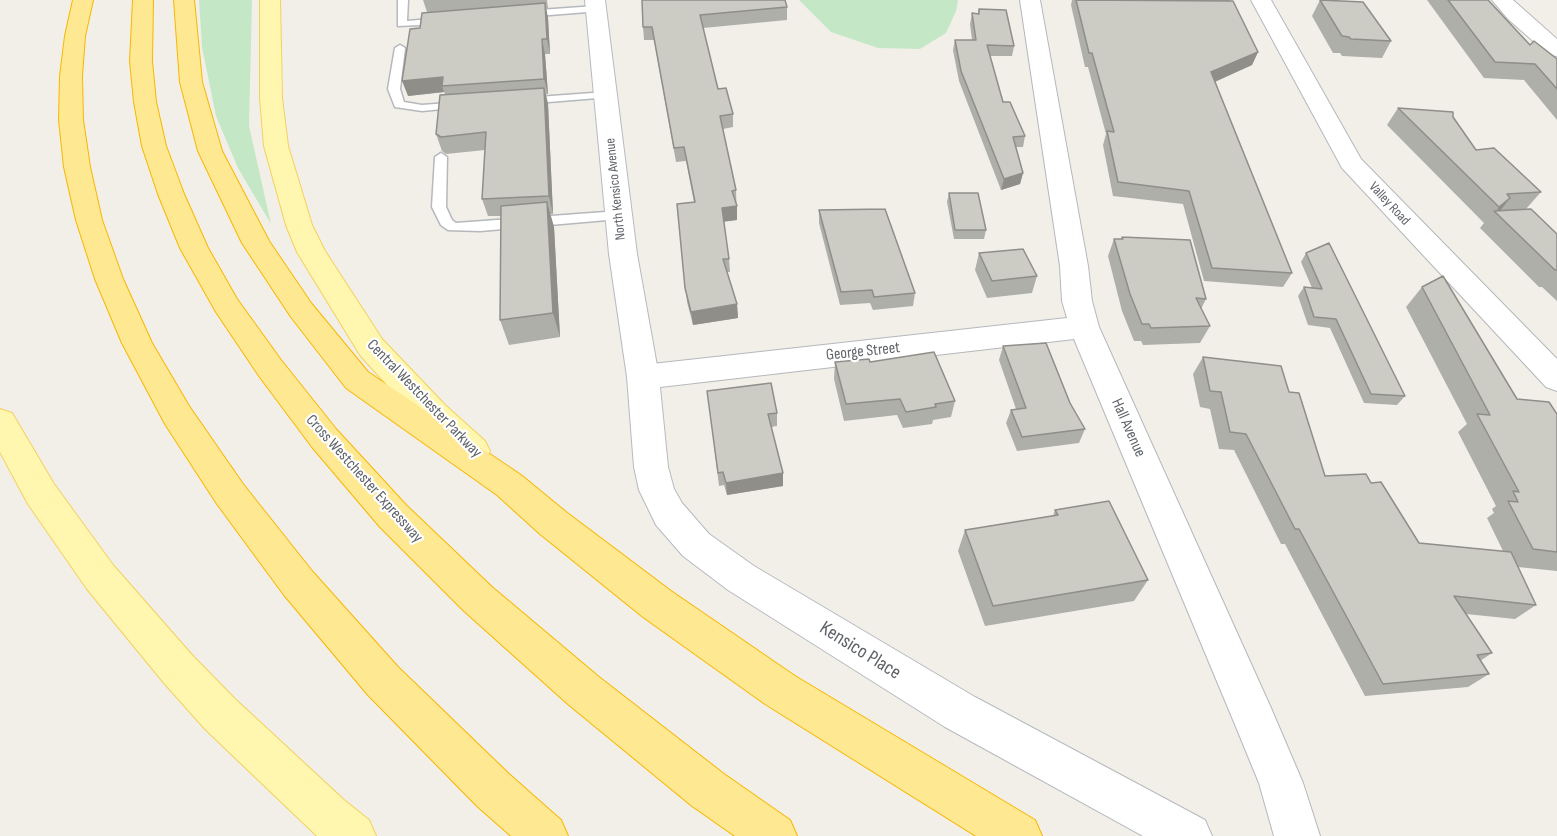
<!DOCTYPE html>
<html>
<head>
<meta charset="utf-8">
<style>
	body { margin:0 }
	canvas { display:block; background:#f1efe8 }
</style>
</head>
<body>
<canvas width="1557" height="836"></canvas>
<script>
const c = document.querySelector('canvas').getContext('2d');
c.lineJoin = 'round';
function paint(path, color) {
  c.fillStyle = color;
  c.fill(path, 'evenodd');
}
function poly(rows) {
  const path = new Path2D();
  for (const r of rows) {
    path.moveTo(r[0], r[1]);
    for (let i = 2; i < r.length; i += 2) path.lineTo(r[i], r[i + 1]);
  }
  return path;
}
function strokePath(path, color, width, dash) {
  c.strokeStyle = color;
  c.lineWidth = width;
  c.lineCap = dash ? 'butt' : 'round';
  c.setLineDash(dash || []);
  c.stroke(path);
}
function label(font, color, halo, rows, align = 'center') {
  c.font = font + ' "Sofia Sans Condensed",sans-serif';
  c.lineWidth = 4.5;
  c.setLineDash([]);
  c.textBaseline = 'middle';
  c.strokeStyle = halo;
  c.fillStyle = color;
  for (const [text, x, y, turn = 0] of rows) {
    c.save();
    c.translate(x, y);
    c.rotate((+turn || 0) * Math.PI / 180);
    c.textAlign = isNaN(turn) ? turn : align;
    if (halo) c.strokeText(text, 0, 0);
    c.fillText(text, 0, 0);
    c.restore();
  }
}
const green = poly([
	[199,0,252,0,249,126,271,224,238,168,216,116,202,47],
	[799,0,958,0,956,11,946,33,920,49,878,48,831,32]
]);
const lane = poly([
	[398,0,408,0,407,21,443,18,448,21,443,24,398,26,398,0],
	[596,6,600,7,600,11,525,17,520,14,525,11,596,6],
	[400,45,405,48,400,89,404,102,422,105,460,102,464,103,464,107,422,111,395,107,388,89,395,48,400,45],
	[606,92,610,93,610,97,524,104,518,101,524,98,606,92],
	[441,153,447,157,446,207,452,220,456,223,619,211,626,215,619,219,480,231,448,230,441,225,432,207,435,157,441,153]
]);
const street = poly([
	[1020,0,1040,0,1088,266,1092,301,1099,327,1271,708,1303,783,1320,836,1274,836,1259,783,1236,727,1074,339,643,389,632,385,627,377,632,369,643,365,1067,318,1062,301,1060,266,1020,0],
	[1251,0,1271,0,1361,159,1557,359,1557,391,1546,387,1342,168,1251,0],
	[1492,0,1513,0,1557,39,1557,56,1549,55,1508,19,1492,0]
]);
const secondary = poly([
	[585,0,605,0,637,254,659,377,668,467,674,489,682,503,709,534,754,566,975,697,1205,820,1212,836,1143,836,945,727,728,590,683,556,656,525,639,490,634,467,627,377,609,254,585,0]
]);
const primary = poly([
	[260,0,280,0,282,98,288,146,312,225,325,251,382,339,445,405,485,441,490,451,485,461,473,465,461,461,421,423,360,355,297,252,286,225,264,146,260,98,260,0],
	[0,409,12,413,54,484,113,565,192,655,235,699,344,800,369,820,376,836,317,836,205,729,164,683,87,589,28,504,0,452,0,409]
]);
const highway = poly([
	[73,0,93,0,85,36,82,76,83,120,90,167,102,220,123,279,152,343,189,406,243,484,312,571,398,667,509,774,561,820,568,836,511,836,477,806,368,695,284,595,217,504,165,424,122,343,95,279,76,220,64,167,59,120,60,76,65,36,73,0],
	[133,0,153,0,152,61,156,102,166,146,184,194,208,248,237,299,281,360,336,429,406,505,492,587,599,677,724,774,790,820,797,836,735,836,692,806,569,705,464,611,380,527,312,447,259,376,216,312,180,248,158,194,142,146,134,102,130,61,133,0],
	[174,0,194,0,202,82,222,151,269,241,311,303,368,372,521,475,566,512,671,591,795,676,1035,820,1042,836,976,836,765,704,643,617,540,534,497,495,346,388,291,317,242,243,198,151,180,82,174,0]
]);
const wall = poly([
	[423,0,547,0,548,8,546,8,548,18,550,54,545,54,548,94,546,94,548,104,553,214,550,214,554,227,560,337,509,345,500,320,501,216,488,216,482,199,485,150,446,154,442,151,436,134,445,94,444,92,408,96,420,28,427,12],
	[642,0,787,7,787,20,703,28,718,89,733,114,733,127,723,129,736,190,737,220,724,221,729,259,730,272,727,272,737,304,738,318,693,325,687,302,677,204,694,202,686,161,676,162,654,40,644,40,643,27],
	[1072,0,1230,0,1258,52,1252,65,1215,81,1292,273,1283,287,1204,281,1183,204,1113,196,1103,145,1106,134,1088,67,1085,67,1071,5],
	[1320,0,1391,41,1382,58,1342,56,1340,53,1333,53,1312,16],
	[1427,0,1488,0,1530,45,1557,59,1557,120,1524,80,1484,78],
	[979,9,1014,46,1012,56,990,56,1003,102,1025,136,1023,147,1016,147,1023,173,1020,184,1001,190,959,81,953,50,955,40,972,40,970,24,972,13,978,13],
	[1398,108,1453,117,1476,150,1541,192,1526,209,1500,211,1557,234,1557,301,1542,287,1539,287,1480,228,1484,223,1387,125],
	[949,193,986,230,984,239,954,239,947,202],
	[819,210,915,293,913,306,873,310,870,303,840,305,819,223],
	[1122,237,1206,299,1201,309,1210,326,1200,343,1143,345,1141,341,1134,341,1122,311,1108,256,1114,239,1121,239],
	[979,253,1037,276,1032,293,987,298,975,270],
	[1306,253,1405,396,1397,405,1364,403,1330,328,1308,325,1298,296,1304,287,1312,288,1301,262],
	[1422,287,1517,399,1557,414,1557,571,1518,567,1536,605,1515,619,1466,614,1492,653,1480,661,1489,674,1468,687,1365,696,1285,544,1281,544,1234,450,1219,449,1210,409,1200,407,1193,374,1203,357,1289,392,1325,476,1371,483,1419,543,1503,551,1487,518,1494,513,1492,509,1496,506,1458,432,1467,424,1406,307],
	[1003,346,1070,403,1085,429,1079,443,1017,451,1006,423,1011,410,1016,409,999,360],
	[835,362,870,362,955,401,951,417,933,420,932,424,903,428,897,415,844,421,834,379],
	[709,404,777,413,777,426,771,427,783,473,783,486,727,495,724,485,719,486],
	[1055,510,1148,580,1134,601,985,626,958,551,965,530,1053,516]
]);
const shadedWall = poly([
	[545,3,548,18,550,54,547,39],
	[542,39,545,54,548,94,544,79],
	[1258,52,1252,65,1206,86,1211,72],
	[443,77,442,86,444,92,408,96,402,81],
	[544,88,548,104,553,214,549,196],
	[1023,173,1020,184,1001,190,1004,179],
	[1510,198,1497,215,1495,213,1499,207],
	[547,202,554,227,560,337,553,313],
	[737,206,737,220,722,222,722,208],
	[737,304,738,318,693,325,691,312],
	[783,473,783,486,727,495,726,483]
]);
const building = poly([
	[642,0,785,0,787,7,700,15,718,89,726,88,733,114,720,116,736,190,732,191,737,206,722,208,729,259,723,259,737,304,691,312,685,288,677,204,695,202,684,147,674,148,652,27,643,27,642,0],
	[1076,0,1233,1,1258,52,1211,72,1292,273,1212,268,1189,191,1118,182,1107,131,1114,132,1092,53,1089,53,1076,0],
	[1320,0,1363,2,1391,41,1351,39,1349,37,1342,36,1320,0],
	[1448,0,1488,0,1530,45,1534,41,1557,59,1557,89,1535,64,1495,62,1448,0],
	[545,3,547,39,542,39,544,79,442,86,443,77,402,81,410,29,420,28,422,13,545,3],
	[979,9,1006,10,1014,46,987,45,1003,102,1010,102,1025,136,1013,137,1023,173,1004,179,961,71,955,40,976,40,972,13,979,14,979,9],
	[544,88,549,196,482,199,486,132,441,137,436,134,440,95,544,88],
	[1398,108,1453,112,1453,117,1476,150,1494,148,1541,192,1507,194,1510,198,1499,207,1398,108],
	[949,193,978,193,986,230,955,230,949,193],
	[547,202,553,313,500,320,501,206,547,202],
	[885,209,915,293,874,297,872,290,841,292,819,210,885,209],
	[1531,209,1557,234,1557,270,1555,270,1494,211,1531,209],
	[1122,237,1190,240,1206,299,1196,298,1210,326,1151,328,1149,324,1142,324,1130,294,1114,239,1123,239,1122,237],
	[1329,243,1405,396,1371,394,1336,319,1314,317,1304,287,1322,289,1306,253,1329,243],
	[1023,249,1037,276,992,281,979,253,1023,249],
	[1443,276,1517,399,1549,402,1557,414,1557,552,1533,549,1508,501,1518,502,1513,491,1519,492,1477,414,1490,415,1422,287,1443,276],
	[1046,343,1070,403,1085,429,1022,437,1011,410,1026,408,1003,346,1046,343],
	[934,352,955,401,935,404,936,407,906,412,900,399,846,404,835,362,869,359,870,362,934,352],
	[1203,357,1281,366,1289,392,1299,393,1325,476,1366,474,1371,483,1381,482,1419,543,1511,552,1536,605,1454,596,1492,653,1477,655,1489,674,1383,684,1299,529,1295,529,1246,434,1230,432,1221,392,1210,391,1203,357],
	[771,383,777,413,768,414,783,473,726,483,723,472,718,473,707,391,771,383],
	[1109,501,1148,580,993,606,965,530,1058,515,1055,510,1109,501]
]);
const farStreetnames = [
	["North Kensico Avenue",616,189,-96],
	["Valley Road",1389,204,47]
];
const streetNames = [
	["George Street",863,352,-6],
	["Central Westchester Parkway",424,399,46],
	["Hall Avenue",1128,428,66],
	["Cross Westchester Expressway",364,479,48]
];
const nearStreetnames = [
	["Kensico Place",860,651,32]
];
paint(green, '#c4e8c6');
strokePath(lane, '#b5b8bc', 3);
strokePath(street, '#b5b8bc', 2);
strokePath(secondary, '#b6babf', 2);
strokePath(primary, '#f4d15e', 2);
strokePath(highway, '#f9b700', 2);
paint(lane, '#fff');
paint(street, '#fff');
paint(secondary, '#fff');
paint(primary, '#fff6af');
paint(highway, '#fee892');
paint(wall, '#afafa9');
paint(shadedWall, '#8f8e89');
paint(building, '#cccbc4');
strokePath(building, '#8f8e89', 1.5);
label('14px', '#5f6368', '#fff', farStreetnames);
label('16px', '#5f6368', '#fff', streetNames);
label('20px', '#5f6368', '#fff', nearStreetnames);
</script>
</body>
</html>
